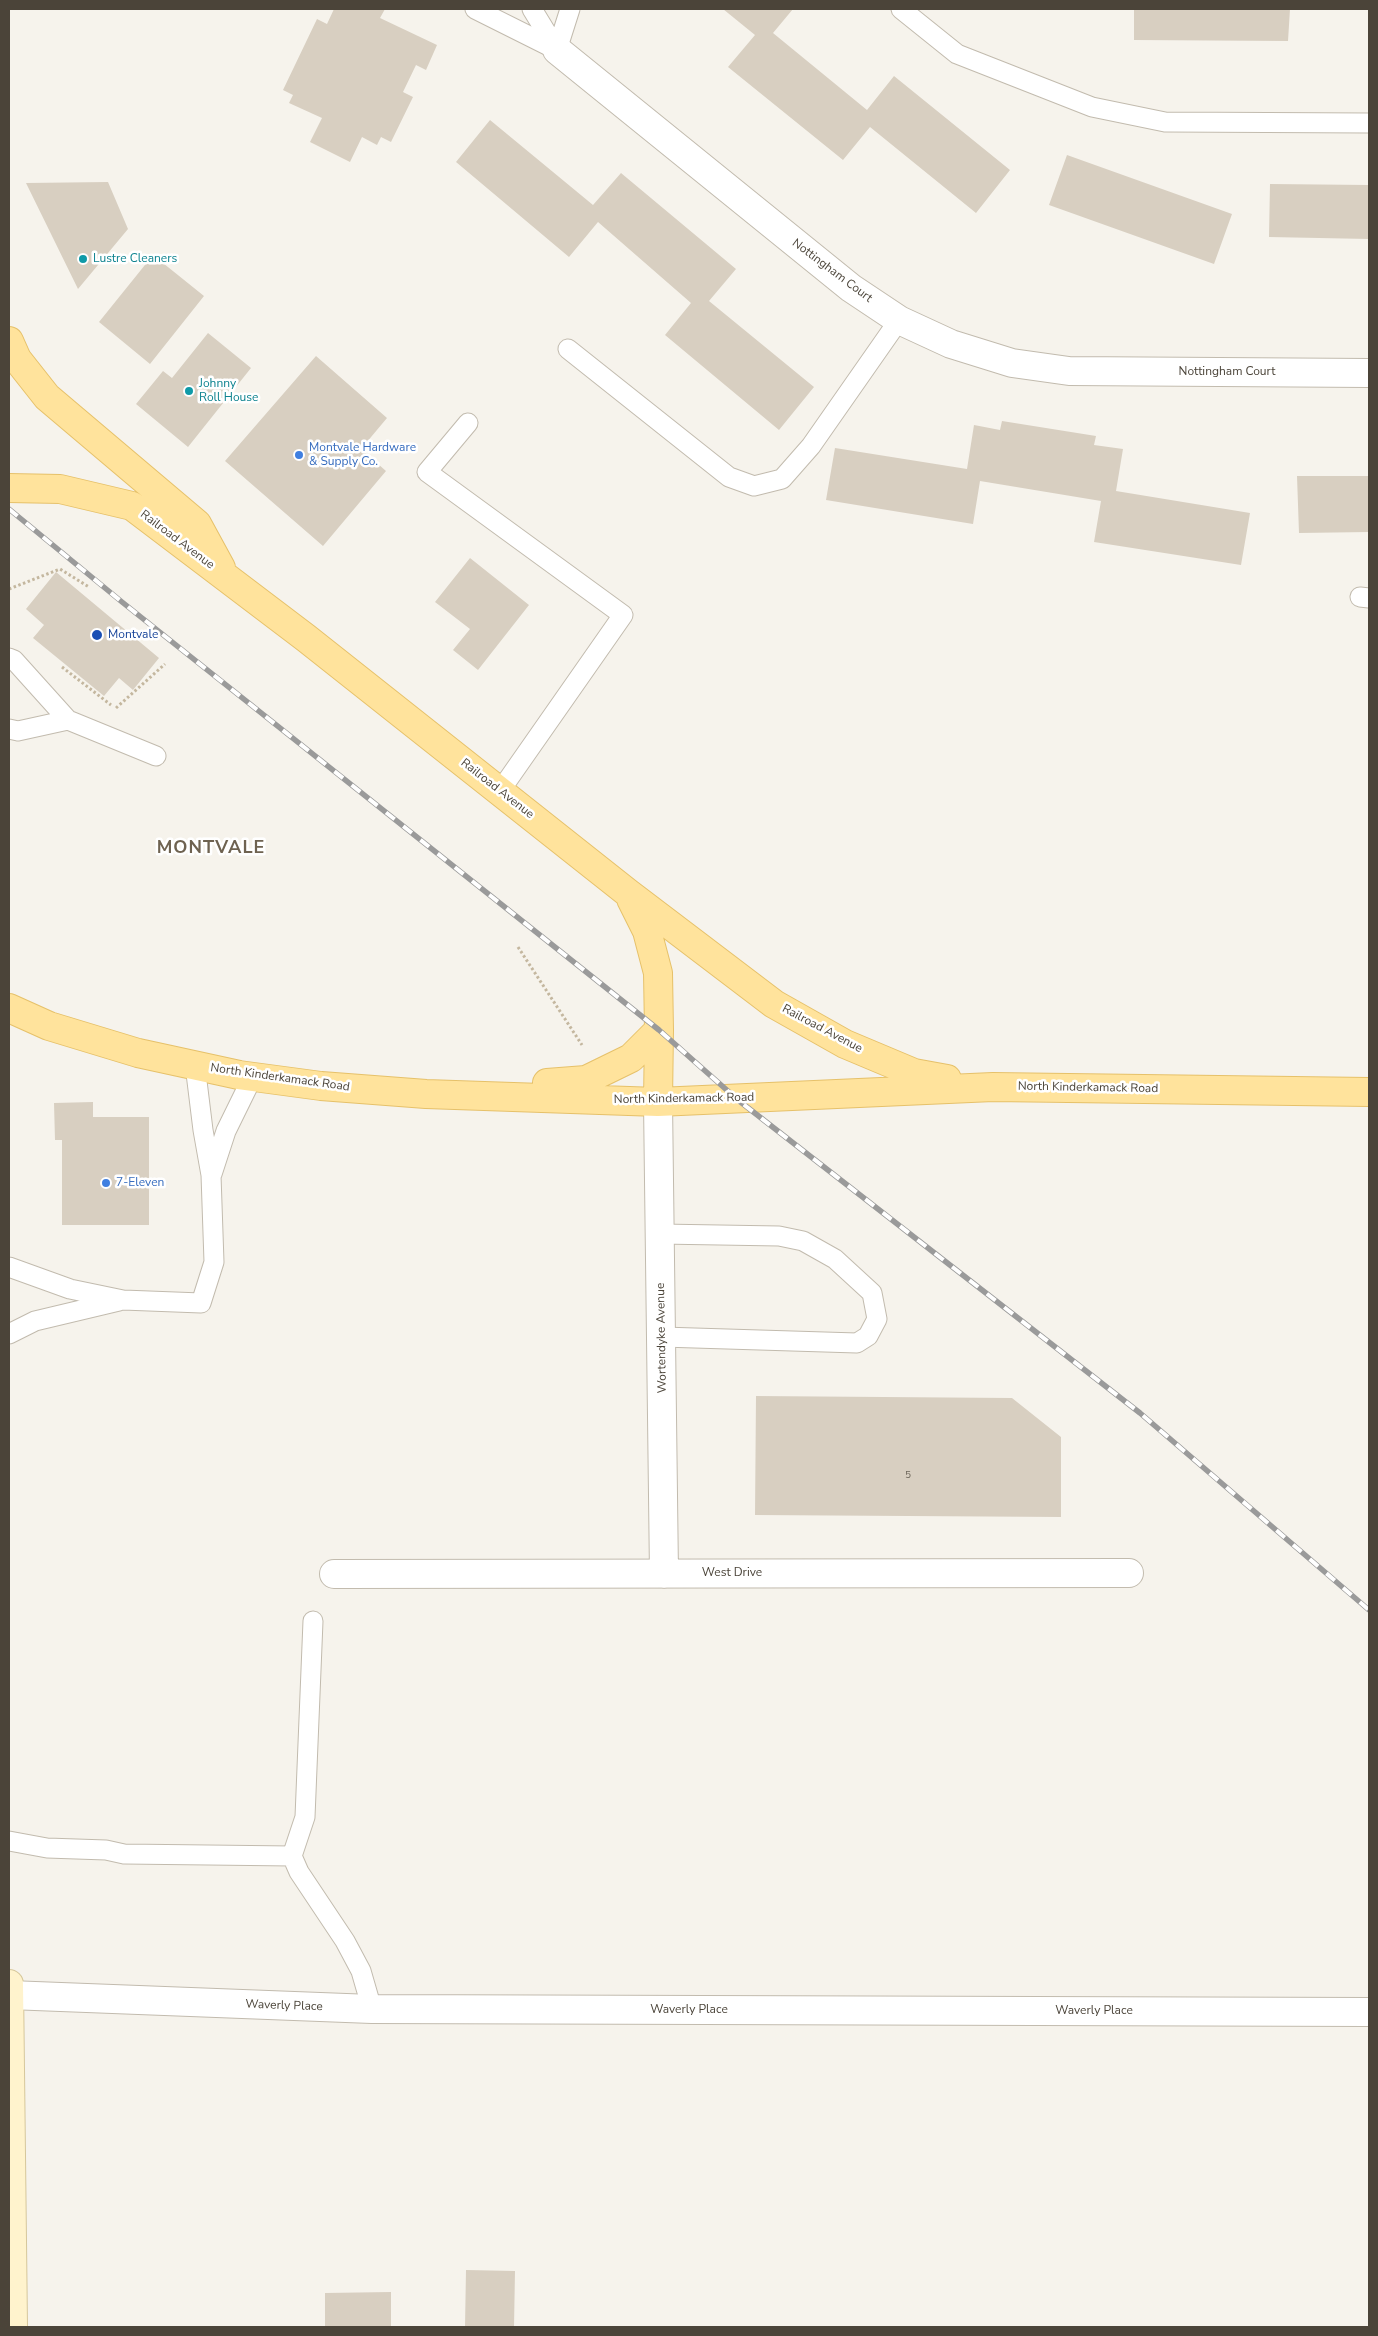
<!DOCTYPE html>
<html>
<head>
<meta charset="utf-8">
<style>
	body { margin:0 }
	#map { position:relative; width:1378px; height:2336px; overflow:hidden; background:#f6f3ec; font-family:"Nunito Sans",sans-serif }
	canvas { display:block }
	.frame { position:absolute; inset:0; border:10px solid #4b4439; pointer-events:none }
</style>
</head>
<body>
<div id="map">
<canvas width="1378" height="2336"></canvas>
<div class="frame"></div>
</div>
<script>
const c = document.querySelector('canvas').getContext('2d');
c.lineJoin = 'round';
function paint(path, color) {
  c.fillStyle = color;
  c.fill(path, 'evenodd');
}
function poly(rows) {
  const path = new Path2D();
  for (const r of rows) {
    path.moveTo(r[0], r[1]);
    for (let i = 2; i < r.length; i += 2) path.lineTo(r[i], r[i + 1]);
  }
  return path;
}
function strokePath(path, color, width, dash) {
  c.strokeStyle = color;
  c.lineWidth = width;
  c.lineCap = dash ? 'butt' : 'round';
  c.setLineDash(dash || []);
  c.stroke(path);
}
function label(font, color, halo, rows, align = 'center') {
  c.font = font + ' "Nunito Sans",sans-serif';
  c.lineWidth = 5;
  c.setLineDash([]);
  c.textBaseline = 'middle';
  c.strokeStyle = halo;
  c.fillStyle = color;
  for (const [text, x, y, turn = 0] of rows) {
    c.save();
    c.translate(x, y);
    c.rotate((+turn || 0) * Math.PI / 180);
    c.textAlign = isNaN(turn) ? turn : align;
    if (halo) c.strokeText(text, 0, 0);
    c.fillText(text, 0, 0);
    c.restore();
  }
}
const building = poly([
	[334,9,385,9,380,18,437,45,426,70,416,65,403,92,413,97,391,142,381,137,377,145,362,137,350,162,310,142,322,118,289,103,293,95,283,90,317,19,327,24],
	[723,9,793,9,773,33,867,110,894,76,1010,170,976,213,870,127,843,160,728,67,755,35],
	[1134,9,1290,9,1288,41,1134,40],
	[490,120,593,205,621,173,736,269,709,301,814,387,779,430,665,335,691,303,598,222,569,257,456,162],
	[1067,155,1232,214,1214,264,1049,205],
	[108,182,128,229,78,289,26,183],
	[1270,184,1369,185,1369,239,1269,237],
	[153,255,204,296,150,364,99,322],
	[208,333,251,368,188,447,136,404,163,371,172,378],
	[316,356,387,418,361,449,386,471,323,546,225,461],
	[1002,421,1096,436,1094,445,1123,449,1116,491,1250,513,1241,565,1094,542,1101,501,980,481,973,524,826,500,835,448,967,469,974,425,1000,430],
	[1297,476,1369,476,1369,532,1299,533],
	[470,558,529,605,478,670,453,650,470,629,435,602],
	[56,572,159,658,133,690,119,678,104,696,33,638,44,625,26,609],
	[93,1102,93,1117,149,1117,149,1225,62,1225,62,1140,55,1140,54,1103],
	[756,1396,1012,1398,1061,1437,1061,1517,755,1515],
	[466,2270,515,2271,514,2327,465,2327],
	[391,2292,391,2327,325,2327,325,2293]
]);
const path = poly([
	[9,589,60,569,89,587],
	[62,667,111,705],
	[116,708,165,664],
	[518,947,582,1045]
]);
const service = poly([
	[475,9,557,50],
	[532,9,557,50],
	[901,9,957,54,1092,107,1165,122,1369,123],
	[557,50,570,9],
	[568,349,729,477,754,486,782,479,811,446,899,320],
	[468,423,427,472,623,615,500,791],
	[1360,597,1369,598],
	[9,658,14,660,68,720,156,756],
	[9,729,18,731,68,720],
	[212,1174,226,1131,253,1076],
	[660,1234,779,1236,803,1241,835,1259,872,1293,877,1319,868,1336,857,1343,662,1337],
	[9,1267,70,1289,123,1300,201,1303,214,1262,211,1175,203,1130,195,1065],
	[9,1334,35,1321,119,1301],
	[313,1621,305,1817,292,1856,299,1872,345,1941,361,1971,372,2009],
	[9,1841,47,1848,106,1850,124,1854,292,1856]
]);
const minor = poly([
	[557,50,851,288,899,320,951,344,1012,363,1069,371,1369,373],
	[658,1102,664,1574],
	[334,1574,1129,1573],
	[9,1995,372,2009,1369,2012]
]);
const secondary = poly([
	[9,1984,13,2327]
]);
const primary = poly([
	[9,341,17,359,47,397,197,524,221,568],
	[9,488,60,489,132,506,306,638,628,893,774,1004,845,1044,914,1073,947,1079],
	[9,1008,49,1026,138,1053,239,1075,321,1086,426,1094,658,1102,993,1087,1369,1092],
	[547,1083,586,1080,631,1058,659,1030,658,973,647,931,631,899],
	[658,1102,659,1030]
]);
const rail = poly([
	[9,509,122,602,659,1030,738,1100,1140,1413,1369,1610]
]);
const markers = [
	[83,259,5,"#0f9aa8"],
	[189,391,5,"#0f9aa8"],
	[299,455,5,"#3f7fe0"],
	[97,635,6,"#1a4fb4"],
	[106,1183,5,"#3f7fe0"]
];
const numberNames = [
	["5",908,1476]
];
const cultureNames = [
	["Lustre Cleaners",93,259],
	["Johnny",199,384],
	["Roll House",199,398]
];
const streetNames = [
	["Nottingham Court",832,271,37],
	["Nottingham Court",1227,372],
	["Railroad Avenue",177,540,37],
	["Railroad Avenue",497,789,38],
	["Railroad Avenue",822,1029,28],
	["North Kinderkamack Road",280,1078,8],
	["North Kinderkamack Road",1088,1088,1],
	["North Kinderkamack Road",684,1099,-1],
	["Wortendyke Avenue",662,1338,-91],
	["West Drive",732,1573],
	["Waverly Place",284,2006,2],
	["Waverly Place",689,2010],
	["Waverly Place",1094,2011]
];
const shopNames = [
	["Montvale Hardware",309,448],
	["& Supply Co.",309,462],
	["7-Eleven",116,1183]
];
const transitNames = [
	["Montvale",108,635]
];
const districtNames = [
	["MONTVALE",211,849]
];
paint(building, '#d8cfc1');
strokePath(service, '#c2bbae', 21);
strokePath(minor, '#c2bbae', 30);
strokePath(secondary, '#d6c79b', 30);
strokePath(primary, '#e6c16a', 30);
strokePath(path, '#c4b79f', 3, [2.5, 2.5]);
strokePath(service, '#fff', 19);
strokePath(minor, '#fff', 28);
strokePath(secondary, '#fff3cd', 28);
strokePath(primary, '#ffe39c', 28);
strokePath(rail, '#9a9a9a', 5.5);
strokePath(rail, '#fff', 4, [11]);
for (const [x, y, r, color] of markers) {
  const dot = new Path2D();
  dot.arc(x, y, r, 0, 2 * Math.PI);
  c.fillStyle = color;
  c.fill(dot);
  strokePath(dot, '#fff', 2);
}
label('10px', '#6e675b', null, numberNames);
label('12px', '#0d838f', '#fff', cultureNames, 'left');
label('12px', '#4b4439', '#fff', streetNames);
label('12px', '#366cbe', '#fff', shopNames, 'left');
label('12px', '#164399', '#fff', transitNames, 'left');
c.letterSpacing = '1px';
label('bold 18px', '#6e6250', '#fff', districtNames);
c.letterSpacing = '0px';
</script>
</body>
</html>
